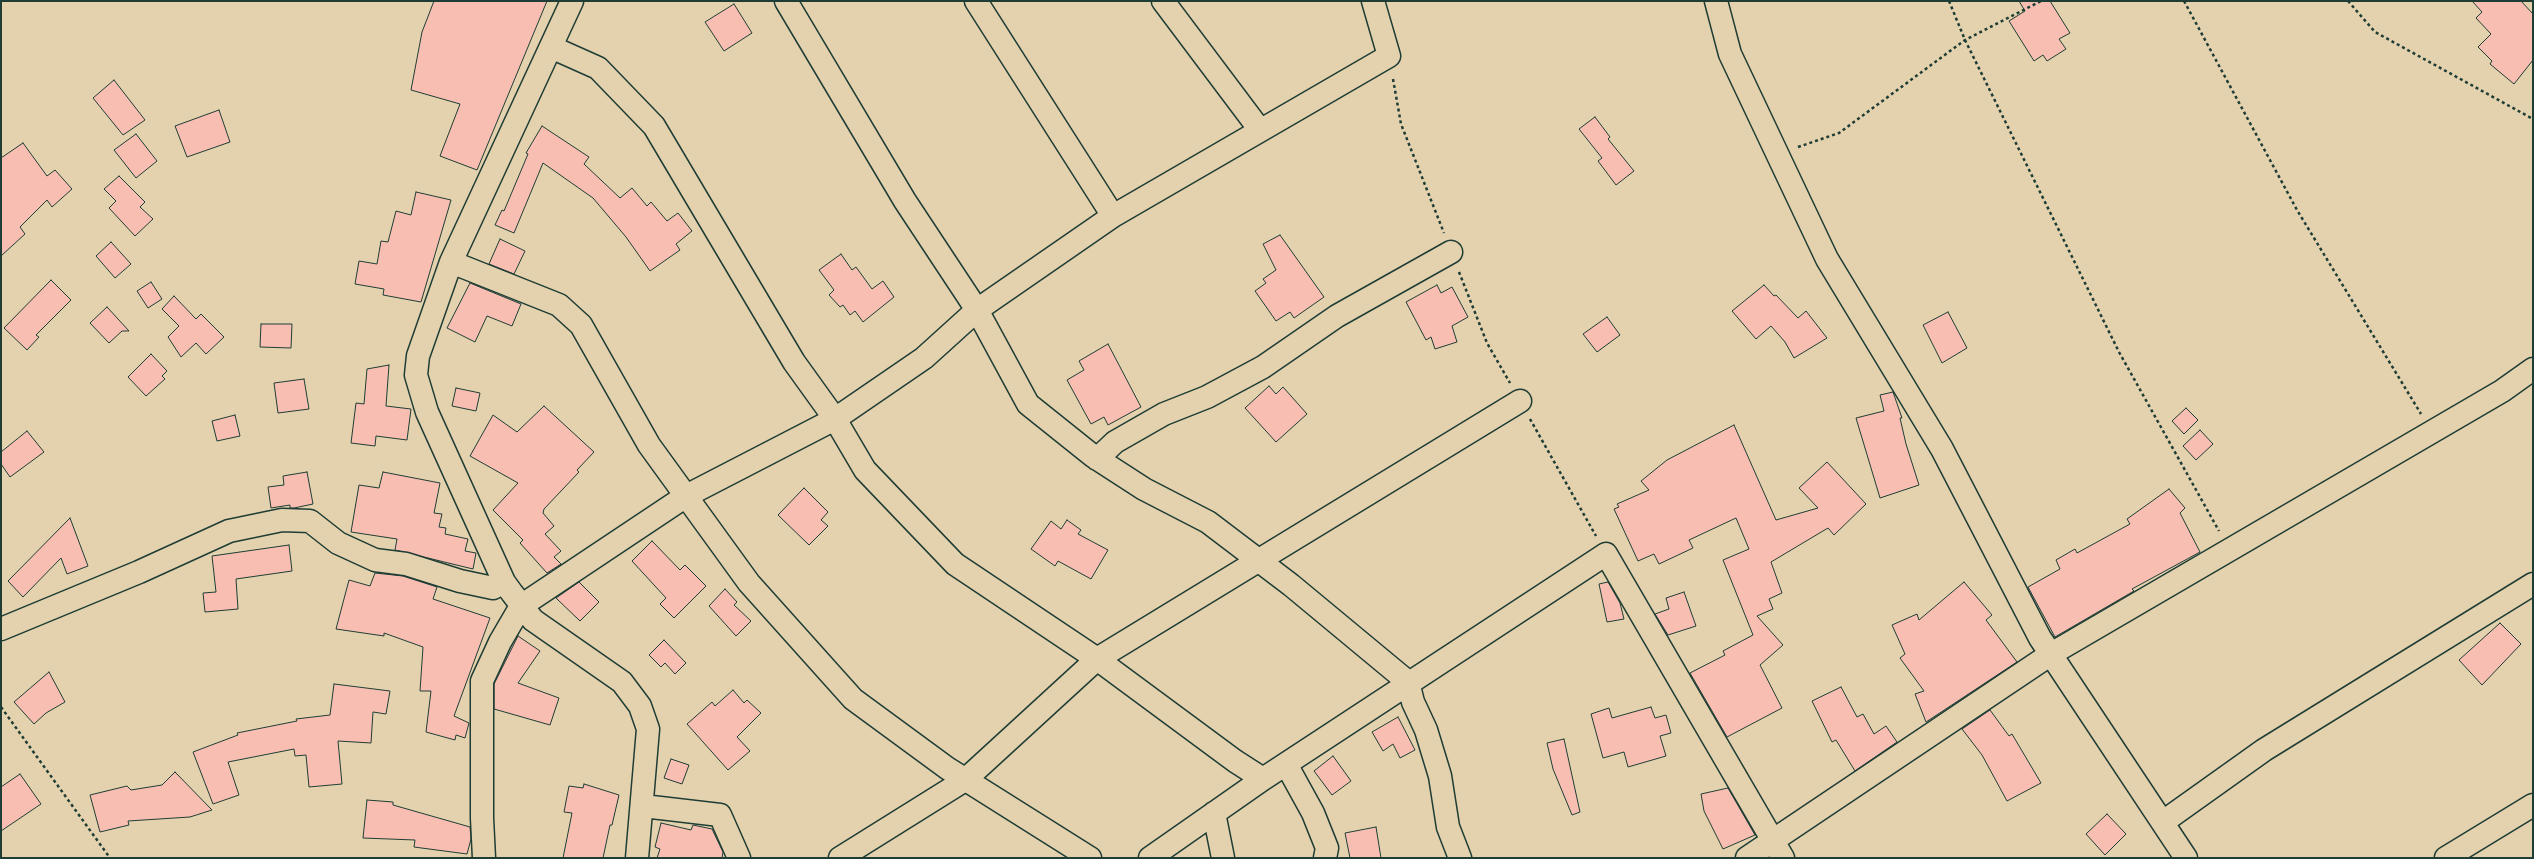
<!DOCTYPE html>
<html>
<head>
<meta charset="utf-8">
<style>
	body { margin:0 }
	#map { position:relative; width:2534px; height:859px; overflow:hidden; background:#e4d2af; font-family:"Shantell Sans",sans-serif }
	canvas { display:block }
	.frame { position:absolute; inset:0; border:2px solid #1f3d34; pointer-events:none }
</style>
</head>
<body>
<div id="map">
<canvas width="2534" height="859"></canvas>
<div class="frame"></div>
</div>
<script>
const c = document.querySelector('canvas').getContext('2d');
c.lineJoin = 'round';
function paint(path, color) {
  c.fillStyle = color;
  c.fill(path, 'evenodd');
}
function poly(rows) {
  const path = new Path2D();
  for (const r of rows) {
    path.moveTo(r[0], r[1]);
    for (let i = 2; i < r.length; i += 2) path.lineTo(r[i], r[i + 1]);
  }
  return path;
}
function strokePath(path, color, width, dash) {
  c.strokeStyle = color;
  c.lineWidth = width;
  c.lineCap = dash ? 'butt' : 'round';
  c.setLineDash(dash || []);
  c.stroke(path);
}
const building = poly([
	[434,1,547,1,477,170,440,156,460,104,411,90,422,32,434,1],
	[2019,1,2050,1,2070,33,2059,39,2066,49,2047,61,2043,55,2034,61,2009,21,2025,11,2019,1],
	[2472,1,2521,1,2533,14,2533,60,2514,84,2490,64,2492,61,2478,47,2491,34,2476,18,2482,12,2472,1],
	[734,4,752,33,724,51,705,22,734,4],
	[114,80,145,120,123,135,93,98,114,80],
	[219,110,230,142,187,157,175,126,219,110],
	[1595,117,1610,137,1608,139,1634,171,1616,185,1598,161,1602,158,1579,129,1595,117],
	[542,126,589,157,584,164,620,198,632,188,647,206,651,202,667,221,678,213,692,231,676,244,680,250,650,271,626,237,593,198,543,163,514,233,495,225,502,210,504,211,528,154,526,153,542,126],
	[136,134,157,161,136,178,114,150,136,134],
	[23,143,47,176,55,170,72,189,52,207,47,200,20,227,25,234,1,256,1,158,23,143],
	[119,176,145,202,140,207,153,219,135,236,109,208,116,201,104,189,119,176],
	[416,192,451,200,421,302,383,295,384,289,355,284,359,261,377,264,381,241,388,242,396,211,411,215,416,192],
	[1280,235,1324,297,1294,318,1290,312,1276,321,1255,291,1266,283,1263,279,1276,270,1263,244,1280,235],
	[500,239,525,251,514,274,489,264,500,239],
	[111,242,131,264,115,278,96,256,111,242],
	[841,254,852,270,856,267,872,289,883,281,894,297,863,322,855,311,850,315,843,305,840,307,829,295,834,290,819,270,841,254],
	[51,280,71,300,36,335,39,337,27,350,4,328,51,280],
	[151,282,162,299,148,308,137,291,151,282],
	[470,283,521,304,512,326,487,316,475,342,447,328,470,283],
	[1437,285,1441,293,1452,287,1468,317,1452,326,1457,342,1435,349,1431,337,1426,340,1406,302,1437,285],
	[1764,285,1774,296,1776,295,1798,318,1806,311,1827,338,1794,358,1785,342,1771,326,1756,339,1732,311,1764,285],
	[174,296,196,319,201,314,224,337,206,354,196,343,181,357,168,337,179,326,162,309,174,296],
	[107,307,129,331,122,331,109,343,90,323,107,307],
	[1948,312,1967,348,1942,363,1923,325,1948,312],
	[1607,317,1620,335,1597,352,1583,334,1607,317],
	[261,324,292,324,291,348,260,347,261,324],
	[1108,344,1141,407,1108,425,1104,417,1091,424,1067,380,1084,370,1079,361,1108,344],
	[151,354,167,371,162,376,165,379,146,396,128,377,151,354],
	[389,365,386,406,411,409,407,440,376,436,375,446,351,443,356,403,364,404,367,369,389,365],
	[304,379,309,409,278,413,274,383,304,379],
	[1269,386,1276,394,1283,387,1307,414,1276,442,1245,408,1269,386],
	[456,388,480,393,476,411,452,406,456,388],
	[1893,392,1902,418,1900,418,1906,444,1919,485,1880,498,1856,418,1884,411,1880,395,1893,392],
	[544,406,594,452,577,470,579,472,544,509,543,513,554,526,545,534,561,551,554,557,561,564,547,573,520,543,523,540,493,510,518,483,470,456,493,415,517,432,544,406],
	[2186,408,2198,420,2184,434,2172,421,2186,408],
	[235,415,240,436,217,441,212,421,235,415],
	[1734,425,1776,520,1818,508,1799,488,1827,462,1866,504,1834,535,1828,528,1771,562,1782,593,1769,599,1773,609,1757,616,1783,645,1760,665,1782,708,1727,737,1690,673,1725,655,1723,651,1753,635,1723,560,1749,549,1736,518,1689,540,1693,548,1659,564,1654,554,1638,561,1614,509,1619,507,1617,504,1649,490,1641,481,1667,460,1734,425],
	[2200,430,2213,444,2196,460,2183,446,2200,430],
	[27,431,44,452,10,477,1,464,1,452,27,431],
	[307,472,313,504,294,508,290,508,290,505,271,508,268,487,284,485,283,476,307,472],
	[383,472,440,483,434,513,442,514,439,527,446,528,445,534,468,539,465,551,476,553,473,569,395,550,397,539,351,532,359,485,379,488,383,472],
	[804,488,828,512,821,520,828,526,809,545,778,515,804,488],
	[2169,489,2185,508,2180,513,2200,552,2132,589,2134,591,2055,637,2028,587,2060,569,2056,560,2075,549,2077,553,2130,524,2127,519,2169,489],
	[70,518,88,566,67,574,61,558,23,597,8,581,70,518],
	[1067,520,1081,530,1078,534,1108,550,1091,579,1058,561,1055,566,1031,549,1051,521,1061,529,1067,520],
	[652,541,680,570,685,565,706,586,674,618,660,604,666,598,632,561,652,541],
	[289,545,292,571,236,579,238,609,205,612,203,593,216,592,212,556,289,545],
	[375,573,403,576,437,587,433,599,490,618,454,716,469,723,465,738,456,735,455,740,426,732,431,691,420,691,423,647,384,633,384,636,336,629,349,580,370,586,375,573],
	[579,582,599,602,580,621,556,598,579,582],
	[1608,582,1620,603,1624,619,1607,622,1599,584,1608,582],
	[1964,582,1992,615,1986,620,2017,662,1926,722,1915,694,1924,691,1900,658,1905,654,1892,625,1917,614,1919,620,1964,582],
	[725,589,737,602,734,605,751,621,736,636,709,606,725,589],
	[1684,592,1696,626,1668,635,1655,614,1669,609,1666,598,1684,592],
	[2500,623,2521,644,2482,685,2459,660,2500,623],
	[518,636,540,651,518,683,559,698,550,725,494,709,494,684,518,636],
	[664,640,686,663,675,674,665,663,661,667,649,655,664,640],
	[49,672,65,702,46,713,34,724,14,702,49,672],
	[334,684,390,691,386,714,373,712,371,743,338,741,342,784,309,787,306,755,295,756,294,749,228,762,239,795,213,804,193,752,238,735,237,733,297,721,296,719,330,715,334,684],
	[1841,687,1857,717,1863,714,1874,734,1886,726,1897,742,1855,771,1836,740,1832,742,1812,701,1841,687],
	[733,690,744,703,747,700,761,713,737,737,750,751,728,770,687,724,712,702,715,706,733,690],
	[1651,707,1655,718,1666,715,1671,733,1660,736,1666,756,1628,767,1624,752,1603,758,1591,714,1609,708,1612,718,1651,707],
	[1990,710,2009,736,2012,734,2041,783,2007,801,1982,755,1962,729,1990,710],
	[1398,717,1415,750,1400,758,1393,744,1383,751,1372,732,1398,717],
	[1564,739,1580,812,1572,815,1553,769,1547,743,1564,739],
	[1333,756,1351,781,1332,795,1314,771,1333,756],
	[671,759,689,765,682,784,664,778,671,759],
	[175,772,212,810,190,817,128,821,129,825,100,832,90,795,127,786,131,790,162,785,175,772],
	[20,774,41,804,1,831,1,787,20,774],
	[584,784,619,795,612,825,610,825,603,858,563,858,572,813,564,812,569,786,583,788,584,784],
	[1728,788,1755,835,1723,849,1704,811,1701,794,1728,788],
	[367,800,393,802,393,805,470,827,471,839,467,854,414,847,415,840,363,838,367,800],
	[2107,814,2126,834,2105,855,2086,834,2107,814],
	[661,823,691,830,693,825,712,829,723,852,722,858,657,858,660,849,655,847,661,823],
	[1376,827,1381,858,1350,858,1345,833,1376,827]
]);
const path = poly([
	[1949,1,1965,40,2119,352,2219,531],
	[2184,1,2297,210,2421,414],
	[2348,1,2375,32,2533,119],
	[1393,79,1401,124,1444,233],
	[1798,147,1839,133,1965,40,2041,1],
	[1459,272,1487,343,1510,383],
	[1530,419,1596,536],
	[1,707,110,858]
]);
const street = poly([
	[572,1,451,262,418,356,416,375,427,412,504,582,512,593,533,620,622,682,640,706,648,729,637,858],
	[786,1,905,201,977,310,1028,404,1093,456,1144,489,1208,522,1291,585,1408,682,1413,702,1426,730,1440,776,1448,827,1460,858],
	[976,1,1113,216],
	[1163,1,1260,130],
	[1716,1,1730,54,1827,259,1942,449,2040,638,2186,858],
	[551,47,598,68,654,126,794,362,835,419,865,470,955,564,1097,659,1235,761,1263,779,1606,554,1783,858],
	[451,262,559,305,581,325,649,445,749,583,853,699,947,768,1090,858],
	[1097,459,1115,442,1164,414,1207,397,1263,367,1337,316,1451,252],
	[1,629,139,572,229,531,282,520,310,521,338,543,375,560,406,564,460,581,493,588,504,582],
	[1286,764,1313,813,1327,848,1325,858],
	[643,806,720,815,739,858],
	[1214,813,1223,858],
	[2163,822,2264,750,2533,584],
	[484,858,482,818,482,681,500,642,521,606,686,496,835,419,924,358,977,310,1113,216,1389,56,1373,1],
	[840,858,965,780,1097,659,1520,401],
	[1150,858,1263,779],
	[1747,858,2051,654,2502,391,2533,369],
	[2446,858,2533,805]
]);
paint(building, '#f8beb1');
strokePath(building, '#1f3d34', 1);
strokePath(street, '#1f3d34', 25);
strokePath(path, '#1f3d34', 2.5, [3, 3]);
strokePath(street, '#e4d2af', 22);
</script>
</body>
</html>
